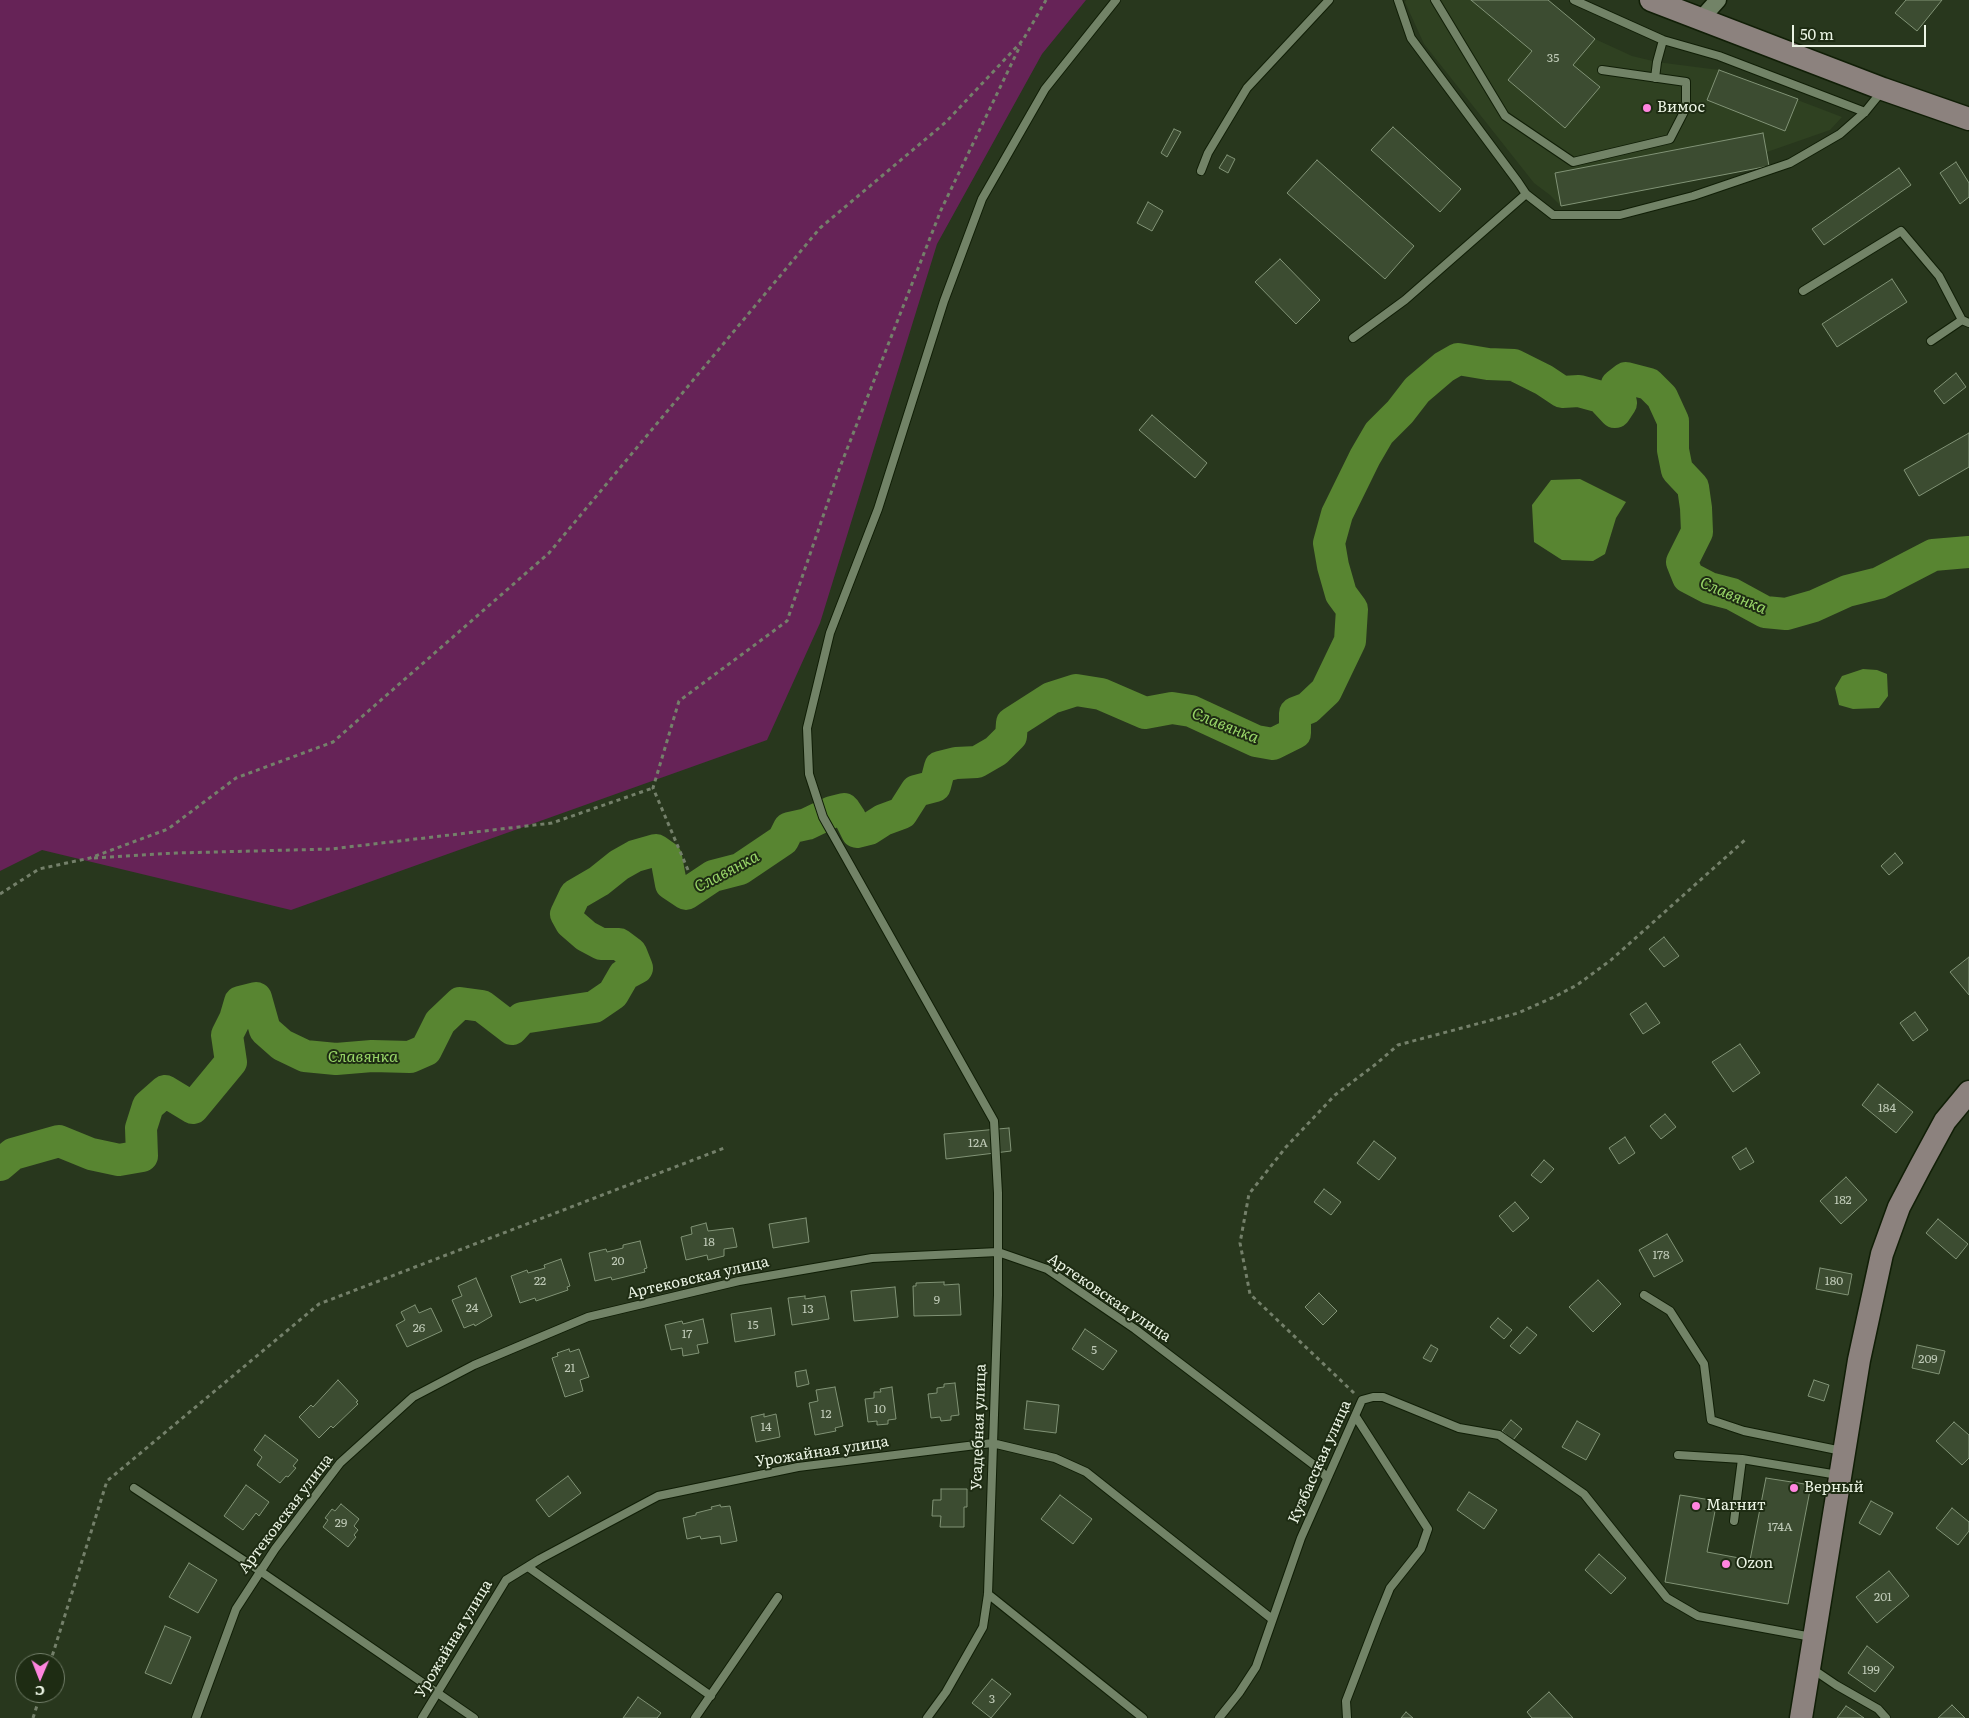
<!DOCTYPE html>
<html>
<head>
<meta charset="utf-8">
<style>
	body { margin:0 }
	#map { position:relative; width:1969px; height:1718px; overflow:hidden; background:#28371d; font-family:Literata,serif }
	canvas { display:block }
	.north { position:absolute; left:15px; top:1653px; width:50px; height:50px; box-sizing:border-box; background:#1e2c13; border:1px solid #707c67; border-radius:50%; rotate:181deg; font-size:14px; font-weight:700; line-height:20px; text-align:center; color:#ebf4e4 }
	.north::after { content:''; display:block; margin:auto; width:18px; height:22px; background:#ff85df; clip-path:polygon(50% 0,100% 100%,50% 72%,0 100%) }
	.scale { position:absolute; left:1792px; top:25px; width:134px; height:22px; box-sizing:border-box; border:2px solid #ebf4e4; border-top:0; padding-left:6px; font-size:15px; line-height:18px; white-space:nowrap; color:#ebf4e4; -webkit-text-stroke:4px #1e2c13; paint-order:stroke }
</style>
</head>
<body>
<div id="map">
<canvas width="1969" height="1718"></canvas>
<div class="north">С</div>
<div class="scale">50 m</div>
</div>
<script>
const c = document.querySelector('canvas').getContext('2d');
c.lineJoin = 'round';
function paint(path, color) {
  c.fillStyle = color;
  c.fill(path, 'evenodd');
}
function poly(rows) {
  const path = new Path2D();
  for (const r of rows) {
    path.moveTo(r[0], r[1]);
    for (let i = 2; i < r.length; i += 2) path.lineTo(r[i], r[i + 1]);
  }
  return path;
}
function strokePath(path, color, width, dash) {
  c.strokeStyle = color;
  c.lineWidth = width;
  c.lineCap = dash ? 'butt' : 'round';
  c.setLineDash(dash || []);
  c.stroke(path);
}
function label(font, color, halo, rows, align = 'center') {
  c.font = font + ' Literata,serif';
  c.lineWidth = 4;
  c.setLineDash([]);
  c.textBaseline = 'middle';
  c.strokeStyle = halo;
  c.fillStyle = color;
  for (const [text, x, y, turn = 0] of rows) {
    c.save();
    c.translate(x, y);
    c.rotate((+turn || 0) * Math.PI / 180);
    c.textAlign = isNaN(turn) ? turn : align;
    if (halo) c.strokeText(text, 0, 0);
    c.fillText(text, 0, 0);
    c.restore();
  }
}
const built = poly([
	[1406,0,1548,0,1595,39,1632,56,1657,62,1719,70,1842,117,1830,130,1767,152,1769,166,1561,206,1550,195,1534,183,1424,44,1405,2]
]);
const green = poly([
	[0,0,1086,0,1042,54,937,244,820,623,767,740,291,910,42,850,0,871]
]);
const water = poly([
	[1580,479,1626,502,1616,518,1605,554,1593,561,1562,560,1534,542,1532,505,1551,480],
	[1863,669,1877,670,1887,674,1888,696,1879,708,1853,709,1839,705,1835,688,1842,676]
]);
const river = poly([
	[0,1165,13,1154,59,1141,91,1154,119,1160,142,1156,141,1128,148,1106,165,1091,193,1108,231,1062,227,1035,235,1019,240,1002,256,998,265,1030,282,1045,305,1056,336,1059,372,1056,410,1057,426,1050,440,1022,460,1003,482,1006,512,1029,522,1018,594,1007,613,994,624,975,637,968,631,953,619,944,601,944,586,936,571,923,566,914,575,895,599,881,619,865,635,856,656,850,666,857,671,884,686,894,713,876,740,869,783,840,789,828,807,824,832,812,844,809,850,818,857,832,869,829,883,820,902,813,916,791,935,786,940,767,956,763,977,762,996,751,1011,736,1012,723,1051,698,1076,690,1101,694,1145,713,1172,708,1191,711,1256,741,1273,744,1295,733,1295,713,1308,708,1326,691,1350,641,1352,609,1341,594,1333,566,1329,543,1337,514,1365,457,1379,433,1400,412,1417,390,1444,367,1458,359,1488,364,1514,365,1544,380,1562,392,1579,391,1601,397,1615,412,1621,403,1617,385,1626,378,1649,384,1662,397,1673,421,1673,450,1677,470,1693,487,1696,508,1697,532,1682,562,1688,577,1709,588,1732,594,1765,612,1786,614,1814,606,1847,591,1879,583,1933,555,1969,552]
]);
const building = poly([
	[1471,0,1548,0,1595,39,1573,65,1600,87,1565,128,1508,80,1532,51,1471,0],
	[1906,0,1942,0,1917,31,1895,13,1906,0],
	[1719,70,1798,99,1785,131,1707,100,1719,70],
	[1393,127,1461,189,1440,212,1371,150,1393,127],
	[1174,129,1181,132,1167,157,1161,153,1174,129],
	[1763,133,1769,166,1561,206,1555,173,1763,133],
	[1227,155,1235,159,1228,173,1219,168,1227,155],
	[1317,160,1414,246,1385,279,1287,193,1317,160],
	[1956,162,1969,183,1969,197,1960,204,1940,173,1956,162],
	[1899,168,1911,185,1824,245,1812,229,1899,168],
	[1148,202,1163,211,1152,231,1137,223,1148,202],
	[1280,259,1320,300,1296,324,1255,282,1280,259],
	[1892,279,1907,302,1837,347,1822,324,1892,279],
	[1956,373,1966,387,1944,404,1934,391,1956,373],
	[1152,415,1207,463,1195,478,1139,430,1152,415],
	[1969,433,1969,467,1919,496,1904,470,1969,433],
	[1895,853,1903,863,1889,875,1881,866,1895,853],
	[1664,937,1679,956,1664,967,1649,949,1664,937],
	[1969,957,1969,995,1950,972,1969,957],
	[1646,1003,1660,1023,1643,1034,1630,1014,1646,1003],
	[1915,1012,1928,1030,1913,1041,1900,1023,1915,1012],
	[1740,1044,1760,1073,1733,1092,1712,1062,1740,1044],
	[1878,1084,1913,1112,1896,1133,1862,1105,1878,1084],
	[1665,1114,1676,1127,1661,1139,1650,1126,1665,1114],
	[1009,1128,1011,1151,946,1159,944,1134,1009,1128],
	[1625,1137,1635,1153,1619,1164,1609,1148,1625,1137],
	[1374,1141,1396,1158,1379,1180,1357,1163,1374,1141],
	[1746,1148,1754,1162,1740,1170,1732,1157,1746,1148],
	[1544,1160,1554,1169,1541,1183,1531,1175,1544,1160],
	[1846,1177,1867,1200,1841,1224,1820,1201,1846,1177],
	[1324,1189,1341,1202,1331,1215,1314,1202,1324,1189],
	[1515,1202,1529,1218,1513,1232,1499,1216,1515,1202],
	[806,1218,809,1242,773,1248,769,1224,806,1218],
	[1938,1219,1968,1244,1956,1259,1926,1233,1938,1219],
	[706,1223,708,1231,733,1228,737,1247,724,1249,724,1256,708,1260,707,1255,686,1260,681,1237,692,1234,691,1227,706,1223],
	[1667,1234,1683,1261,1654,1277,1639,1250,1667,1234],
	[640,1241,647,1268,644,1269,645,1272,612,1280,611,1277,595,1281,589,1253,606,1249,607,1252,623,1248,623,1245,640,1241],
	[561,1259,570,1286,567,1287,568,1290,536,1301,535,1298,520,1303,511,1276,527,1270,528,1273,545,1268,544,1265,561,1259],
	[1820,1268,1852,1274,1848,1295,1816,1289,1820,1268],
	[476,1278,492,1316,475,1326,474,1324,464,1328,452,1300,462,1296,458,1286,476,1278],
	[1598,1280,1621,1304,1593,1332,1569,1307,1598,1280],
	[944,1282,944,1285,959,1284,961,1315,914,1316,913,1286,916,1286,916,1283,944,1282],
	[895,1287,898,1317,854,1321,851,1291,895,1287],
	[1319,1293,1337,1311,1323,1325,1305,1307,1319,1293],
	[805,1296,805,1299,825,1296,829,1319,792,1325,788,1298,805,1296],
	[415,1305,419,1313,431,1308,442,1331,407,1347,396,1325,405,1320,401,1312,415,1305],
	[771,1308,775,1335,735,1342,731,1314,771,1308],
	[1498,1318,1512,1330,1504,1339,1490,1327,1498,1318],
	[703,1319,708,1343,697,1345,699,1353,683,1356,682,1348,671,1350,665,1325,682,1321,683,1324,703,1319],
	[1527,1327,1537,1335,1520,1354,1510,1346,1527,1327],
	[1085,1329,1117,1351,1103,1370,1072,1349,1085,1329],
	[1431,1345,1438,1349,1431,1362,1423,1358,1431,1345],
	[1917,1345,1945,1351,1939,1374,1912,1368,1917,1345],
	[569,1349,570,1352,579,1349,589,1377,580,1380,583,1391,565,1397,552,1358,558,1356,557,1353,569,1349],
	[806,1370,809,1384,797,1387,795,1372,806,1370],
	[338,1380,358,1401,356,1402,358,1404,333,1428,331,1426,319,1438,299,1417,311,1405,313,1407,338,1380],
	[1814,1380,1829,1385,1824,1401,1808,1396,1814,1380],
	[955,1383,959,1415,951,1416,951,1420,941,1421,940,1417,931,1418,928,1394,937,1393,937,1388,944,1387,944,1384,955,1383],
	[835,1387,843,1426,835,1428,836,1431,815,1435,809,1403,818,1401,816,1390,835,1387],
	[892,1387,896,1419,888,1420,888,1424,877,1425,877,1421,868,1422,865,1399,874,1398,874,1392,881,1392,880,1389,892,1387],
	[1027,1401,1059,1405,1056,1433,1024,1429,1027,1401],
	[764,1414,764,1417,776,1414,780,1437,756,1442,751,1417,764,1414],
	[1511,1420,1522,1429,1513,1440,1502,1431,1511,1420],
	[1577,1421,1600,1434,1586,1460,1562,1447,1577,1421],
	[1954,1422,1969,1435,1969,1458,1962,1465,1936,1441,1954,1422],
	[265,1435,298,1460,293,1466,296,1468,288,1477,286,1476,280,1483,257,1465,262,1457,254,1450,265,1435],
	[568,1476,581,1493,549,1517,536,1500,568,1476],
	[1766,1478,1811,1485,1788,1604,1665,1582,1680,1495,1717,1501,1707,1552,1750,1560,1766,1478],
	[246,1485,269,1502,259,1516,256,1513,243,1530,224,1516,246,1485],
	[941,1489,967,1489,967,1507,964,1507,964,1527,940,1527,941,1516,932,1516,933,1500,941,1500,941,1489],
	[1469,1492,1497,1510,1484,1529,1457,1510,1469,1492],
	[1060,1495,1092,1519,1073,1544,1041,1519,1060,1495],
	[1871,1501,1893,1513,1880,1535,1859,1523,1871,1501],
	[341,1504,359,1519,354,1526,358,1530,354,1535,356,1537,348,1547,323,1527,328,1520,325,1518,332,1509,335,1511,341,1504],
	[720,1505,721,1507,730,1506,737,1541,721,1544,720,1536,701,1539,700,1536,687,1539,683,1518,696,1515,696,1513,712,1509,711,1507,720,1505],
	[1952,1508,1969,1522,1969,1531,1958,1545,1936,1528,1952,1508],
	[1599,1554,1626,1578,1611,1594,1585,1570,1599,1554],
	[189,1563,217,1580,198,1613,169,1597,189,1563],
	[1889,1571,1909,1596,1877,1623,1856,1597,1889,1571],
	[165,1626,191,1637,171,1684,145,1673,165,1626],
	[1867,1646,1894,1667,1875,1692,1848,1673,1867,1646],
	[992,1679,1011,1694,991,1718,972,1703,992,1679],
	[1549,1692,1573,1718,1532,1718,1527,1712,1549,1692],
	[638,1697,661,1713,657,1718,623,1718,638,1697],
	[1952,1705,1965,1718,1938,1718,1952,1705],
	[1846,1706,1854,1711,1864,1718,1837,1718,1846,1706],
	[1406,1712,1413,1718,1401,1718,1406,1712]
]);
const path = poly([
	[94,858,176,853,331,849,552,823,653,788],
	[688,870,653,788,679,701,787,621,840,467,941,210,1021,44],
	[0,894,39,869,90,858,168,829,236,778,333,742,549,553,820,228,946,122,1023,40,1046,0],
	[1354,1393,1250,1294,1240,1243,1249,1194,1286,1147,1335,1095,1376,1064,1398,1045,1518,1013,1554,997,1577,985,1611,960,1745,840],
	[50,1663,107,1481,319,1304,727,1147],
	[33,1718,41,1693]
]);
const service = poly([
	[1398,0,1411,38,1518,182,1526,194,1553,215,1620,215,1693,196,1790,163,1840,134,1865,112,1882,91],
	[1435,0,1505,116,1573,162,1670,139,1686,108,1686,82,1602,70],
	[1574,0,1663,40,1719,56,1865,112],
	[1655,78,1657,62,1663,40],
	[1201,171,1208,153,1247,88,1329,0],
	[1803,291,1901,231,1939,276,1962,320,1969,323],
	[1353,338,1405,300,1526,194],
	[1931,341,1962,320],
	[1644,1295,1670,1311,1704,1364,1711,1420,1744,1431,1842,1451],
	[1678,1455,1742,1459,1838,1475],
	[134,1488,260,1571,474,1718],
	[1734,1521,1742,1459],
	[528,1567,711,1696],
	[988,1594,1143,1718],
	[1811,1668,1836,1685,1878,1709,1886,1718],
	[196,1718,236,1609,275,1549,340,1463,413,1397,474,1365,588,1317,739,1281,872,1258,998,1252,1047,1269,1135,1329,1318,1468,1327,1478],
	[422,1718,506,1580,540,1559,658,1496,798,1467,992,1443,1055,1458,1086,1472,1272,1619],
	[695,1718,778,1597],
	[927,1718,946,1692,983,1627,988,1594,998,1295,998,1193,994,1121,823,817,809,774,807,728,830,633,878,509,944,301,982,199,1045,89,1116,0],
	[1219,1718,1239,1693,1256,1667,1301,1538,1362,1400,1373,1397,1383,1397,1459,1428,1499,1435,1584,1494,1667,1598,1698,1616,1812,1637],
	[1347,1718,1346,1701,1377,1620,1390,1588,1421,1549,1428,1529,1356,1417]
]);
const minor = poly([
	[1701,19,1718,0]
]);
const secondary = poly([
	[1651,0,1883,89,1969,119],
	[1801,1718,1859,1360,1882,1254,1899,1207,1920,1167,1945,1121,1969,1092]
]);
const markers = [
	[1647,108,5,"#ff85df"],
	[1794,1488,5,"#ff85df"],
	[1696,1506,5,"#ff85df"],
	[1726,1564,5,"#ff85df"]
];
const numberNames = [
	["35",1553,58],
	["184",1887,1108],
	["12А",978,1143],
	["182",1843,1200],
	["18",709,1242],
	["178",1661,1255],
	["20",618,1261],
	["22",540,1281],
	["180",1834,1281],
	["9",937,1300],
	["24",472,1308],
	["13",808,1309],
	["15",753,1325],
	["26",419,1328],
	["17",687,1334],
	["5",1094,1350],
	["209",1928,1359],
	["21",570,1368],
	["10",880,1409],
	["12",826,1414],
	["14",766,1427],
	["29",341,1523],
	["174А",1780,1527],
	["201",1883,1597],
	["199",1871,1670],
	["3",992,1699]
];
const poiNames = [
	["Вимос",1657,108],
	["Верный",1804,1488],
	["Магнит",1706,1506],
	["Ozon",1736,1564]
];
const streetNames = [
	["Артековская улица",698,1278,-13],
	["Артековская улица",1109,1298,34],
	["Усадебная улица",979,1427,-88],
	["Урожайная улица",822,1452,-9],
	["Кузбасская улица",1320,1462,-66],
	["Артековская улица",286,1514,-53],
	["Урожайная улица",454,1639,-59]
];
const waterNames = [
	["Славянка",1733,596,23],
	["Славянка",1225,726,22],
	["Славянка",727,872,-28],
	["Славянка",363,1057]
];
paint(built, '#2f4121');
paint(green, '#662357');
paint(water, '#588531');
strokePath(river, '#588531', 32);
paint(building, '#3c4c31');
strokePath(building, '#819376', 1);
strokePath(service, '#101e06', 10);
strokePath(minor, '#101e06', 19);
strokePath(secondary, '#101e06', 25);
strokePath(path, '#74806a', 3, [4, 4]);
strokePath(service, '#728367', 8);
strokePath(minor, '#728367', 16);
strokePath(secondary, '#8c827e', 22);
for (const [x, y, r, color] of markers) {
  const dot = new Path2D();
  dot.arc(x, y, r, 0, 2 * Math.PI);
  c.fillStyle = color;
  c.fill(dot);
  strokePath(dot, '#1e2c13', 2);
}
label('12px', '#bfcab7', null, numberNames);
label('15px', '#ebf4e4', '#1e2c13', poiNames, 'left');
label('15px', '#ebf4e4', '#1e2c13', streetNames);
label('italic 16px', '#98d567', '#1e2c13', waterNames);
</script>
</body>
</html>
